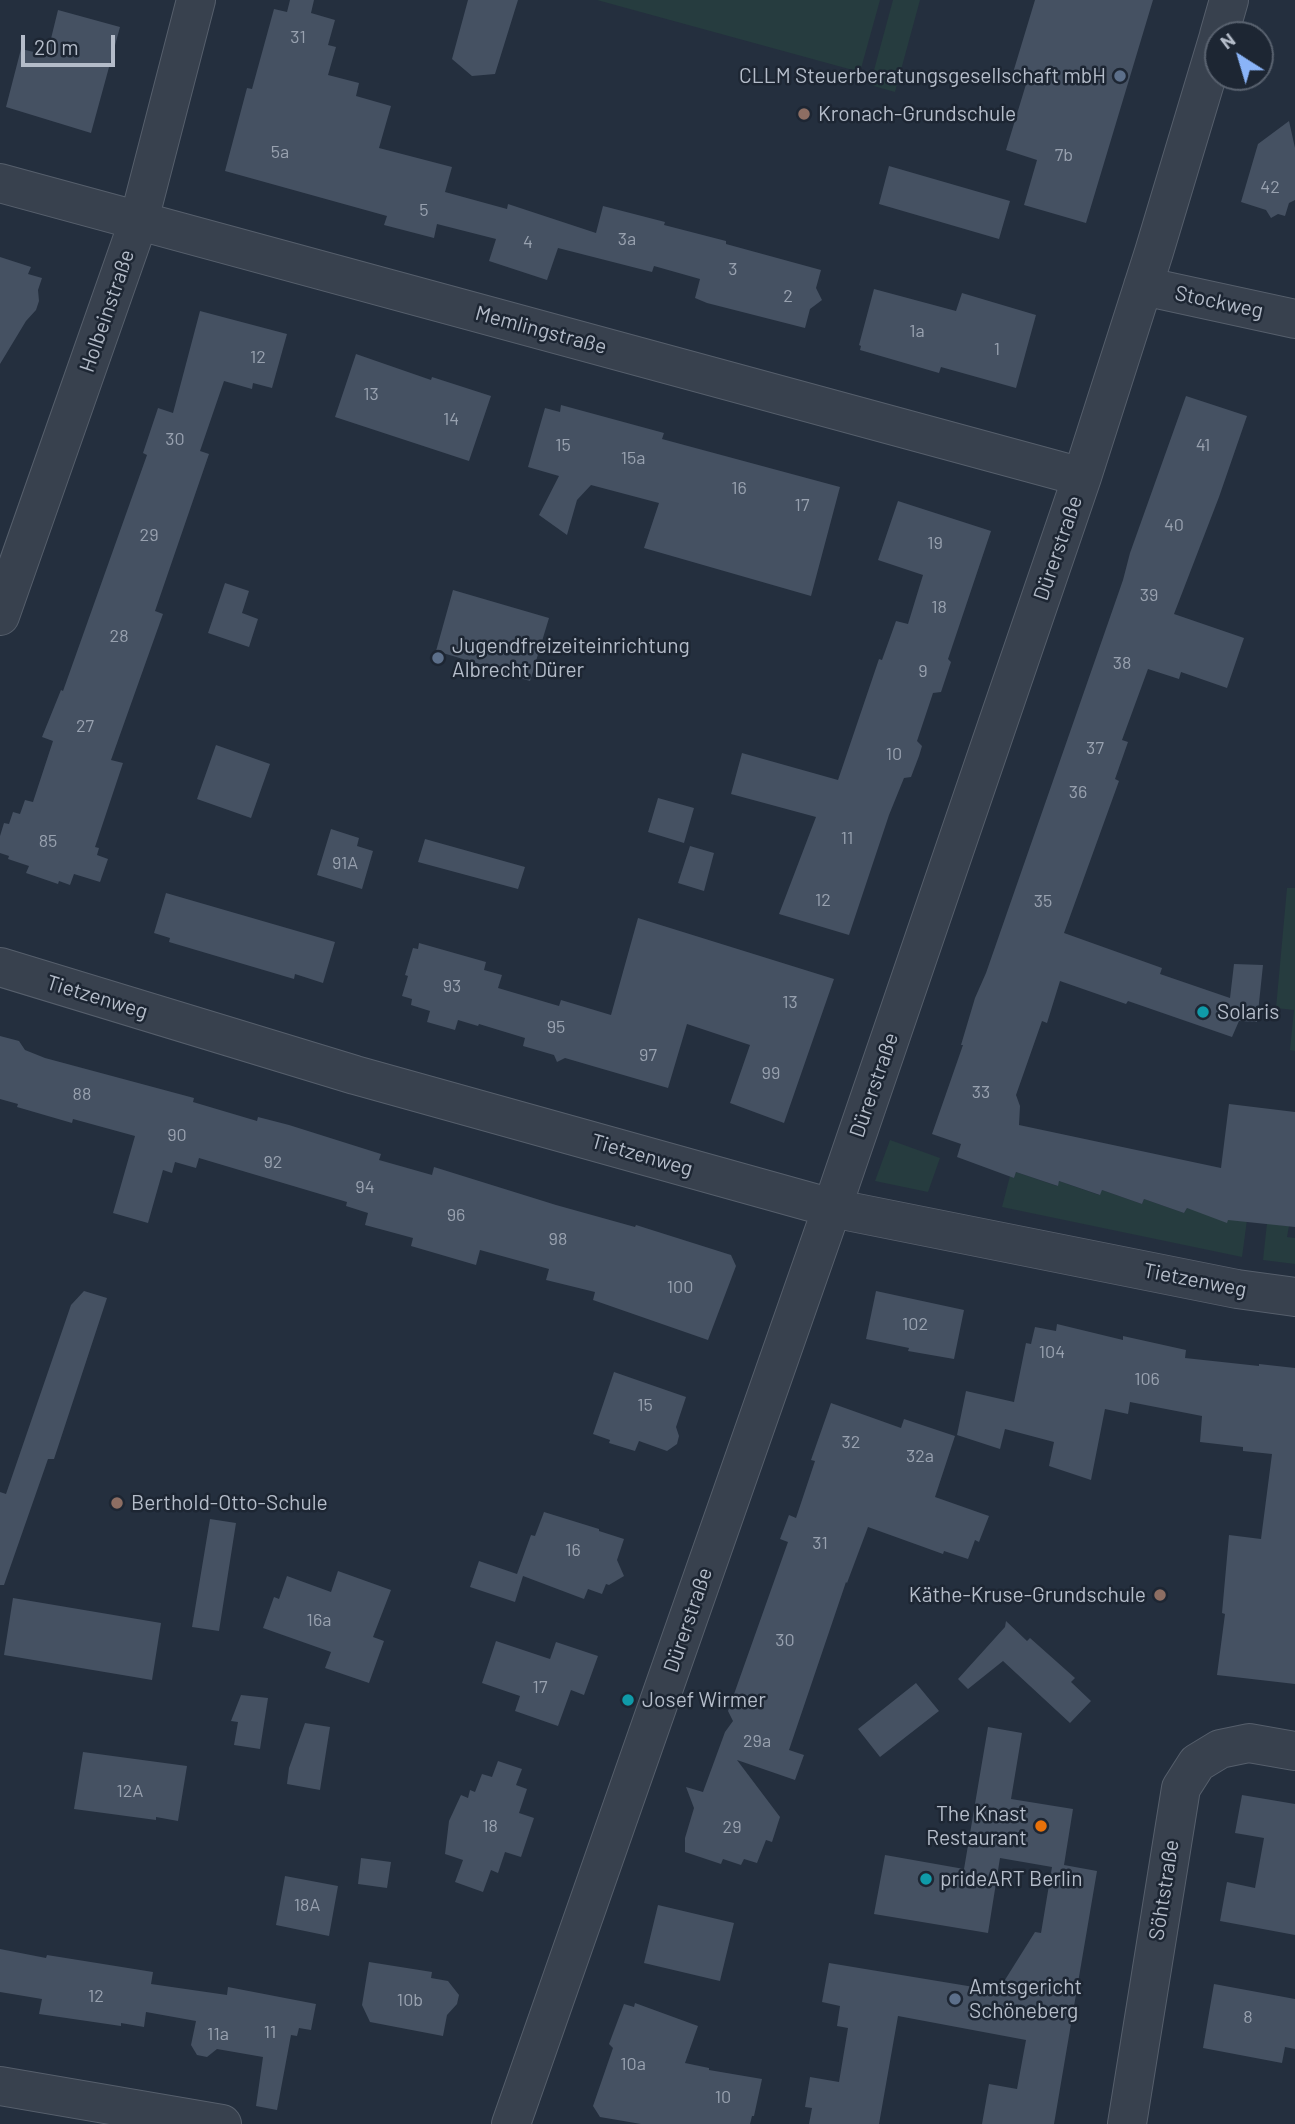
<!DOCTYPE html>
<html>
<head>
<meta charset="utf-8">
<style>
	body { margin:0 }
	#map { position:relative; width:1295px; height:2124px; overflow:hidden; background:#242f3e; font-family:Barlow,sans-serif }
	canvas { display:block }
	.north { position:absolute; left:1204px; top:21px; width:70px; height:70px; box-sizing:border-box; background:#1d2633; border:2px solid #59626f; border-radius:50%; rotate:323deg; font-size:19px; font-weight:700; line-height:28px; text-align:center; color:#b4bcc9 }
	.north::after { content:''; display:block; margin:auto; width:24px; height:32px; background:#8ab4f8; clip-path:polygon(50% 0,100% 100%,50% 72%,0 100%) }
	.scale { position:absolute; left:21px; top:35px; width:94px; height:32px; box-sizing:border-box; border:4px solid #b4bcc9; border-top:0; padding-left:9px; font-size:21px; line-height:24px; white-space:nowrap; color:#b4bcc9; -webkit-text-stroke:5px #1d2633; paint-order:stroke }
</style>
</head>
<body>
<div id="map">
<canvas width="1295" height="2124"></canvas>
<div class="north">N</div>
<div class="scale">20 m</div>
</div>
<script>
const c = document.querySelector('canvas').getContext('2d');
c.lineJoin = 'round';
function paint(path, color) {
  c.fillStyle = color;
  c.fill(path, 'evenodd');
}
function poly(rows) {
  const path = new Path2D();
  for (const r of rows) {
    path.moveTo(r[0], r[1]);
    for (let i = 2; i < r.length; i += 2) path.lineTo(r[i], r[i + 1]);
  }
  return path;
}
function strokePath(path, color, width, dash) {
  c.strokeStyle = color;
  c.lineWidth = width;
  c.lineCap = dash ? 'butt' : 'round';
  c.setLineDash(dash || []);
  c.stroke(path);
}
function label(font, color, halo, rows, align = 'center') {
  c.font = font + ' Barlow,sans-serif';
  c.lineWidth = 5;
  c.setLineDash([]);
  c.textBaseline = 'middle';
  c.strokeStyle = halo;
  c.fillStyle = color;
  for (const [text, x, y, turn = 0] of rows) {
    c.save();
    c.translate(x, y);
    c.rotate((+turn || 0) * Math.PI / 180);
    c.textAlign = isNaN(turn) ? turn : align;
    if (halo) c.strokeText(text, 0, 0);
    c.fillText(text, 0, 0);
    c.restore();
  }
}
const green = poly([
	[597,0,880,0,860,72],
	[893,0,920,0,895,92,870,85],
	[1287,888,1295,888,1295,1051,1290,1050,1294,1010,1276,1008],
	[890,1140,940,1158,928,1192,875,1181],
	[1016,1172,1057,1186,1059,1181,1099,1195,1102,1190,1142,1204,1144,1199,1184,1213,1187,1208,1247,1220,1242,1257,1002,1207,1010,1176,1014,1178],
	[1267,1223,1289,1226,1287,1237,1295,1238,1295,1264,1263,1260]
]);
const building = poly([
	[290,0,314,0,311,13,335,20,328,45,336,47,328,75,359,83,356,96,391,106,379,148,452,167,445,192,507,209,508,204,596,233,603,206,665,222,664,225,726,241,726,244,821,270,816,288,822,300,810,309,805,328,707,303,695,298,700,279,654,266,652,272,558,248,547,280,489,261,496,239,437,224,434,238,384,225,387,216,225,171,247,88,252,89,274,9,287,12],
	[468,0,518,0,495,74,472,76,452,59],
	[1035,0,1153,0,1086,223,1024,205,1037,160,1006,150,1027,81,1012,76],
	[58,10,120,27,91,133,6,107,21,49,47,55],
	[1289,121,1295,148,1295,200,1289,203,1285,216,1278,214,1271,218,1266,210,1241,202,1258,144],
	[889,166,1010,201,999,239,879,204],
	[0,257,31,267,28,274,42,278,38,290,39,301,36,310,26,321,0,364],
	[874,289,956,311,962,293,1036,315,1016,388,941,367,939,373,860,350,861,346,859,345],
	[200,311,287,334,272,388,253,383,252,389,224,381,200,451,209,454,155,611,163,614,111,760,123,763,95,847,99,848,97,855,108,859,100,882,74,874,70,885,59,881,58,884,26,873,29,866,8,859,9,856,0,853,0,836,4,823,9,824,13,812,20,814,25,800,33,802,53,741,42,737,61,690,63,691,147,455,143,453,158,408,173,413],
	[356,354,431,380,432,377,491,396,469,461,335,417],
	[1186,396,1247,416,1219,497,1174,614,1244,638,1227,688,1181,672,1179,679,1148,669,1122,740,1128,742,1115,779,1119,781,1064,933,1162,968,1160,974,1230,998,1234,964,1263,965,1257,1022,1239,1021,1232,1037,1128,1001,1126,1004,1060,981,1047,1023,1042,1021,1016,1095,1020,1106,1019,1125,1221,1168,1229,1104,1295,1112,1295,1227,1228,1220,1227,1223,1187,1208,1184,1213,1144,1199,1142,1204,1102,1190,1100,1195,1059,1181,1058,1186,1016,1172,1014,1178,957,1157,961,1144,932,1134,963,1045,961,1045,975,998,986,973,1123,580,1130,553],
	[561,405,664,433,662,439,840,487,811,596,644,548,659,503,591,485,577,500,567,535,539,515,559,476,528,467,545,408,560,412],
	[898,501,991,531,948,659,951,662,941,692,933,693,917,741,922,746,919,756,911,777,904,778,889,815,849,935,779,914,816,817,731,794,742,753,838,780,879,659,882,660,896,621,908,624,923,575,878,560],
	[225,583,249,591,242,613,258,619,249,647,208,633],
	[453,590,549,618,530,681,500,672,500,670,436,651],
	[216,745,270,764,251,818,197,799],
	[658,798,694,808,684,843,648,832],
	[331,829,359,838,357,846,373,851,362,889,317,875],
	[425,839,525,867,518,889,418,862],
	[690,846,714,853,704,891,678,883],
	[166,893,335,942,323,983,295,974,294,979,169,942,170,938,154,933],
	[638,918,834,979,784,1123,730,1103,750,1045,687,1024,668,1088,565,1058,557,1062,554,1055,523,1046,525,1038,479,1024,478,1026,458,1020,455,1030,427,1022,430,1011,411,1005,412,999,402,996,408,976,405,975,413,948,418,949,419,943,486,962,484,970,502,975,498,988,559,1006,561,1000,611,1015],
	[0,1036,19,1041,25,1050,45,1058,194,1098,193,1102,257,1121,258,1117,289,1125,381,1154,379,1160,432,1175,434,1167,556,1205,635,1227,636,1225,731,1255,736,1266,708,1340,593,1300,595,1292,546,1280,549,1269,480,1250,476,1265,411,1246,413,1238,365,1225,368,1213,346,1206,347,1202,199,1158,196,1168,175,1162,172,1173,163,1170,148,1223,113,1213,135,1136,73,1119,72,1123,17,1107,18,1104,0,1099],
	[84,1291,107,1298,54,1459,48,1459,4,1585,0,1585,0,1492,6,1494,71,1305],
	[876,1291,964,1310,954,1359,908,1351,909,1348,866,1339],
	[1057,1324,1123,1340,1123,1336,1186,1350,1185,1358,1259,1366,1259,1364,1295,1368,1295,1684,1217,1675,1225,1614,1222,1613,1229,1535,1261,1539,1272,1454,1243,1451,1243,1447,1200,1442,1202,1416,1130,1402,1128,1414,1105,1409,1091,1480,1049,1466,1054,1442,1005,1429,1000,1449,957,1435,966,1391,1014,1402,1026,1343,1031,1344,1035,1327,1056,1331],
	[614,1372,686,1397,676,1427,679,1436,677,1444,667,1451,639,1441,635,1451,609,1443,610,1440,593,1434],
	[831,1403,901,1428,904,1419,955,1436,935,1497,989,1516,979,1542,975,1540,968,1559,944,1551,943,1554,868,1527,847,1583,846,1582,789,1750,804,1755,795,1780,737,1760,780,1817,772,1842,766,1840,757,1863,744,1859,741,1865,723,1859,721,1864,685,1852,685,1838,694,1808,686,1787,703,1792,725,1732,733,1721,728,1711,788,1542,780,1539,789,1515,796,1518,815,1461,811,1460],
	[544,1512,599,1529,599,1531,624,1539,617,1560,624,1576,609,1585,606,1584,602,1594,588,1589,584,1599,523,1576,515,1602,470,1587,479,1561,517,1574,531,1535,535,1536],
	[210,1519,236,1523,219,1631,192,1627],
	[338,1571,391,1590,373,1637,384,1641,369,1683,325,1668,331,1652,263,1628,274,1597,279,1599,287,1576,331,1592],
	[13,1598,161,1623,152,1680,4,1655],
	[1006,1621,1027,1641,1030,1638,1075,1678,1071,1682,1091,1701,1070,1723,1003,1661,968,1689,958,1679,1005,1627],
	[496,1641,550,1659,556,1642,598,1656,584,1695,571,1690,558,1726,515,1711,520,1696,482,1683],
	[916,1683,939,1711,880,1757,858,1729],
	[241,1695,268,1698,260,1749,234,1745,238,1722,231,1721],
	[305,1723,330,1727,320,1790,287,1784,289,1768],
	[988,1727,1022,1733,1011,1799,1073,1809,1064,1865,1097,1871,1054,2124,982,2124,989,2084,1017,2089,1026,2040,898,2016,879,2124,809,2124,812,2108,805,2107,810,2077,839,2082,848,2028,837,2026,840,2006,822,2002,829,1963,998,1991,1035,1932,1041,1933,1052,1867,1000,1858,988,1933,874,1914,885,1855,964,1869],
	[83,1752,187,1766,178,1821,156,1817,156,1820,74,1809],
	[498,1761,522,1769,516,1785,527,1789,519,1813,534,1818,521,1857,505,1852,498,1873,491,1870,483,1892,455,1882,463,1860,445,1854,449,1821,461,1795,468,1798,470,1790,475,1792,482,1774,492,1777],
	[1242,1795,1295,1804,1295,1935,1220,1921,1227,1882,1255,1888,1264,1838,1235,1833],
	[361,1858,391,1862,387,1888,358,1884],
	[285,1876,338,1886,329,1936,276,1925],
	[658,1905,734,1923,720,1981,644,1963],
	[0,1949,46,1958,47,1955,153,1972,151,1984,227,1995,228,1987,316,2004,311,2030,299,2028,297,2036,291,2035,277,2110,256,2106,263,2057,217,2049,207,2057,197,2055,191,2045,196,2021,146,2012,144,2027,121,2023,121,2026,39,2014,42,1999,0,1992],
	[369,1962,432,1972,431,1978,448,1981,459,1995,457,2004,447,2015,443,2036,370,2022,362,2005],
	[1214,1984,1295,1999,1295,2049,1285,2047,1282,2063,1203,2048],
	[635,2003,698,2026,685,2063,709,2068,709,2070,762,2079,754,2116,752,2116,750,2124,641,2124,600,2117,593,2106,613,2048,609,2044,624,2004,634,2007]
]);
const minor = poly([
	[1219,35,1229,0],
	[0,183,1082,477],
	[1143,286,1295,319],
	[0,616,139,220,196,0],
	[0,967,355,1075,832,1208,1237,1289,1295,1297],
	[0,2086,222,2124],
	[511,2124,832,1208,1082,477,1154,252,1218,39],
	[1127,2124,1181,1788,1197,1763,1220,1749,1249,1743,1295,1751]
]);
const markers = [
	[1120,76,7,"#5c6f8a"],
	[804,114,7,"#8d6e63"],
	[438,658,7,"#5c6f8a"],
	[1203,1012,7,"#0f9aa8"],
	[117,1503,7,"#8d6e63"],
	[1160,1595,7,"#8d6e63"],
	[628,1700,7,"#0f9aa8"],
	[1041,1826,7,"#e8710a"],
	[926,1879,7,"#0f9aa8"],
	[955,1999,7,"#5c6f8a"]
];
const numberNames = [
	["31",298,37],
	["5a",280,152],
	["7b",1064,155],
	["42",1270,187],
	["5",424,210],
	["3a",627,239],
	["4",528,242],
	["3",733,269],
	["2",788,296],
	["1a",917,331],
	["1",997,349],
	["12",258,357],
	["13",371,394],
	["14",451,419],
	["30",175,439],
	["15",563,445],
	["41",1203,445],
	["15a",633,458],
	["16",739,488],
	["17",802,505],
	["40",1174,525],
	["29",149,535],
	["19",935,543],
	["39",1149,595],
	["18",939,607],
	["28",119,636],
	["38",1122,663],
	["9",923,671],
	["27",85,726],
	["37",1095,748],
	["10",894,754],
	["36",1078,792],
	["11",847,838],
	["85",48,841],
	["91A",345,863],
	["12",823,900],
	["35",1043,901],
	["93",452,986],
	["13",790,1002],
	["95",556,1027],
	["97",648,1055],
	["99",771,1073],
	["33",981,1092],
	["88",82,1094],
	["90",177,1135],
	["92",273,1162],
	["94",365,1187],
	["96",456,1215],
	["98",558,1239],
	["100",680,1287],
	["102",915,1324],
	["104",1052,1352],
	["106",1147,1379],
	["15",645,1405],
	["32",851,1442],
	["32a",920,1456],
	["31",820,1543],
	["16",573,1550],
	["16a",319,1620],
	["30",785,1640],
	["17",540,1687],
	["29a",757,1741],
	["12A",130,1791],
	["18",490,1826],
	["29",732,1827],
	["18A",307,1905],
	["12",96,1996],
	["10b",410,2000],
	["8",1248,2017],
	["11",270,2032],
	["11a",218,2034],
	["10a",633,2064],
	["10",723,2097]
];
const poiNames = [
	["CLLM Steuerberatungsgesellschaft mbH",1106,76,"right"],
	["Kronach-Grundschule",818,114],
	["Jugendfreizeiteinrichtung",452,646],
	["Albrecht Dürer",452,670],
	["Solaris",1217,1012],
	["Berthold-Otto-Schule",131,1503],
	["Käthe-Kruse-Grundschule",1146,1595,"right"],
	["Josef Wirmer",642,1700],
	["The Knast",1027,1814,"right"],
	["Restaurant",1027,1838,"right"],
	["prideART Berlin",940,1879],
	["Amtsgericht",969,1987],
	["Schöneberg",969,2011]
];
const streetNames = [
	["Stockweg",1219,302,12],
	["Holbeinstraße",107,311,-71],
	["Memlingstraße",541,330,15],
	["Dürerstraße",1058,548,-71],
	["Tietzenweg",97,997,17],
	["Dürerstraße",874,1085,-71],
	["Tietzenweg",642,1155,16],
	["Tietzenweg",1195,1280,11],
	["Dürerstraße",688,1620,-71],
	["Söhtstraße",1164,1890,-81]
];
paint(green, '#263c3f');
paint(building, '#455162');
strokePath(minor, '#565f6c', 40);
strokePath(minor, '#38414e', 38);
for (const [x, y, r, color] of markers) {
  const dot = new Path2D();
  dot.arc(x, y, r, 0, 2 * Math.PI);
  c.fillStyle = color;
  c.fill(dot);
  strokePath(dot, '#1d2633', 2.5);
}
label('18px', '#98a1af', null, numberNames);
label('21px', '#b4bcc9', '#1d2633', poiNames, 'left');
label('21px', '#b4bcc9', '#1d2633', streetNames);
</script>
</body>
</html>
